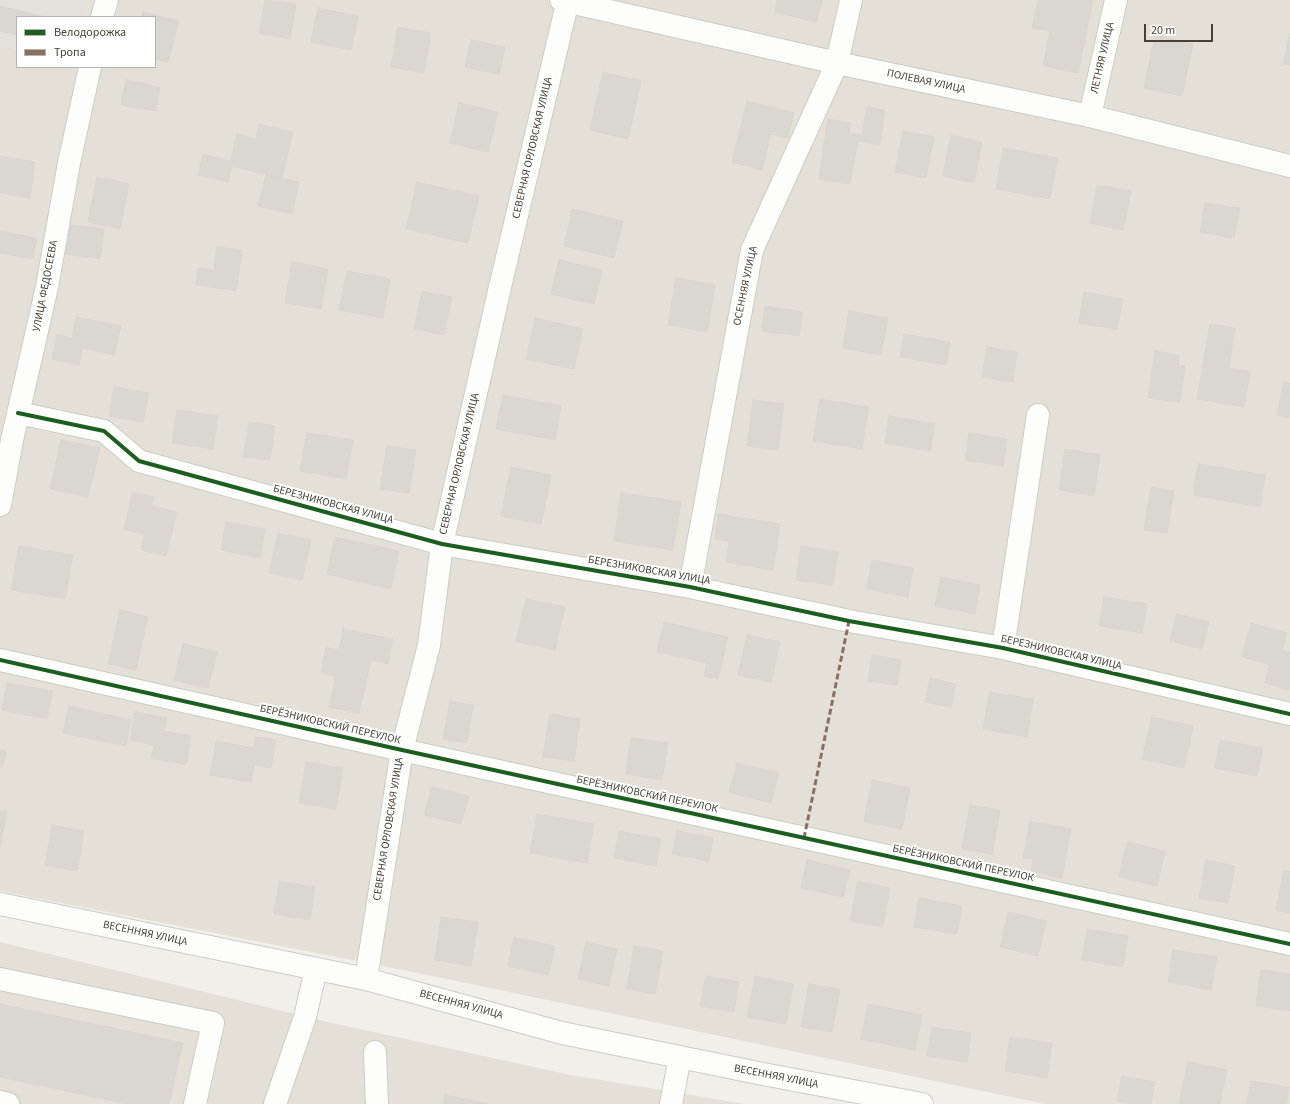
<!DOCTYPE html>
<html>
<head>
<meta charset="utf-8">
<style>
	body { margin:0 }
	#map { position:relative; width:1290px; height:1104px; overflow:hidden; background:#f1efea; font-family:"Source Sans 3",sans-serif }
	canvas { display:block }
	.legend { position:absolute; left:16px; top:16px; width:140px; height:52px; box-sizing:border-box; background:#fff; border:1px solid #b5b3af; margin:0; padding:5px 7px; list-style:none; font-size:12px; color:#474036 }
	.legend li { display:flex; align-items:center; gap:8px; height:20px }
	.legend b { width:20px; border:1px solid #b5b3af }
	.scale { position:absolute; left:1144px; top:24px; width:69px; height:18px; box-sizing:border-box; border:2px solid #474036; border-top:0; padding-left:5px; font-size:12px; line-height:14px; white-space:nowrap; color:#474036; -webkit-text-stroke:3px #fff; paint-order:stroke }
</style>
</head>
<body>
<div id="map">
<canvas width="1290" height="1104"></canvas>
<ul class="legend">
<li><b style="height:5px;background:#1b5e20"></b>Велодорожка</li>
<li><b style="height:5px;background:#8d6e63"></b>Тропа</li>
</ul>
<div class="scale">20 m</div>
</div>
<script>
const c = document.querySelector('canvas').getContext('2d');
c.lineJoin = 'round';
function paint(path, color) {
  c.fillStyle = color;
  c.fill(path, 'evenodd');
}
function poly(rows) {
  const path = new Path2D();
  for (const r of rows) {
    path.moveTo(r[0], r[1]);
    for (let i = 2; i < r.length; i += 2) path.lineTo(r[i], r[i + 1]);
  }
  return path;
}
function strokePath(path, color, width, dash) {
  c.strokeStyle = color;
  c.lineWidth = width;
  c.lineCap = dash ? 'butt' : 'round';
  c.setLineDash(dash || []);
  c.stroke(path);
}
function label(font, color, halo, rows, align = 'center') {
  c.font = font + ' "Source Sans 3",sans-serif';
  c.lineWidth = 4;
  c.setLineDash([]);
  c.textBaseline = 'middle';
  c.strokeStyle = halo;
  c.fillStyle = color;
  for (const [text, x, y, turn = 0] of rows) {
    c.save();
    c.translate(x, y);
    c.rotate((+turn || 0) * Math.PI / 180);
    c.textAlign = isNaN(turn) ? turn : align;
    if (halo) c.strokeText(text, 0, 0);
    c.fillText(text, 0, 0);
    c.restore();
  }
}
const residential = poly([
	[90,0,1290,0,1290,1104,1045,1104,423,974,0,891,0,45,17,49,17,67,155,67,155,17,86,17],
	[0,942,328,1022,566,1074,745,1104,0,1104]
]);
const industrial = poly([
	[0,0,90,0,86,17,17,17,17,49,0,45]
]);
const building = poly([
	[265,0,296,4,290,39,259,33,265,0],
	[777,0,822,0,817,22,775,12,777,0],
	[1038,0,1093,0,1078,73,1043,66,1050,31,1032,28,1038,0],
	[0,6,45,17,17,17,17,35,0,31,0,6],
	[318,8,358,16,351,50,311,42,318,8],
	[143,12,179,21,168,62,155,59,155,17,142,17,143,12],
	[398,27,431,33,424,73,391,67,398,27],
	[1290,34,1290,65,1283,64,1290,34],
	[1155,35,1193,44,1182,96,1144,88,1155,35],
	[471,40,505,47,499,74,465,67,471,40],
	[603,72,641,81,628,139,590,130,603,72],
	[126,80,160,87,156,111,121,105,126,80],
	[747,101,794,113,788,138,771,134,762,170,732,162,747,101],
	[459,103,498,112,488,152,450,143,459,103],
	[867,107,885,110,880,145,858,141,850,184,819,179,828,119,851,123,849,133,862,135,867,107],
	[259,124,293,132,282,178,232,166,228,182,198,175,203,154,231,161,237,134,256,139,259,124],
	[903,131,934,137,926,178,895,172,903,131],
	[951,135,982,142,974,183,943,176,951,135],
	[1003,148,1058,158,1050,199,996,189,1003,148],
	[0,156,35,162,30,198,0,193,0,156],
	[266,174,299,182,292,214,258,206,266,174],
	[97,177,129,184,120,229,88,222,97,177],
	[417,182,479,196,468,243,406,229,417,182],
	[1097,185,1131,191,1123,230,1090,223,1097,185],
	[1205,203,1240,208,1234,238,1200,232,1205,203],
	[572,209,623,221,614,258,564,246,572,209],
	[69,225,104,229,100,259,65,254,69,225],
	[0,231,37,238,33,259,0,253,0,231],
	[217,247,242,250,236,291,196,285,198,268,214,270,217,247],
	[559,260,602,270,594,304,551,294,559,260],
	[292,262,328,269,321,309,285,303,292,262],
	[347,271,390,279,383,318,339,310,347,271],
	[676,278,715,285,707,332,668,325,676,278],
	[422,291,452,297,444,335,414,329,422,291],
	[1084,292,1123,299,1117,329,1079,323,1084,292],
	[765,306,803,312,799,336,762,331,765,306],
	[849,311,888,318,881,355,843,348,849,311],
	[76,317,121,326,114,355,82,348,79,365,52,359,57,335,72,338,76,317],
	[535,318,583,329,574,369,526,359,535,318],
	[1210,324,1235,328,1229,368,1250,372,1244,407,1197,399,1210,324],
	[904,334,950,342,946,365,900,357,904,334],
	[987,347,1017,352,1013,382,982,377,987,347],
	[1155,351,1179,355,1178,365,1185,366,1180,402,1148,398,1155,351],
	[1284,382,1290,384,1290,418,1277,415,1284,382],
	[114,387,149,393,143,422,109,416,114,387],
	[503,395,561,406,555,440,496,429,503,395],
	[820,399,869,407,862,449,813,441,820,399],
	[753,400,784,404,778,450,747,446,753,400],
	[177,410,218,416,213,449,172,443,177,410],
	[889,416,935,424,930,451,885,443,889,416],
	[249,422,275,426,270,460,243,457,249,422],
	[307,433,353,440,346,479,300,471,307,433],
	[969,433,1007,439,1003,466,965,460,969,433],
	[61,440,100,448,88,497,50,489,61,440],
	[387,446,416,450,409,493,380,489,387,446],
	[1065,449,1100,455,1094,496,1059,490,1065,449],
	[1198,464,1265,475,1260,507,1193,495,1198,464],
	[511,467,551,475,541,524,501,516,511,467],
	[1151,487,1174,491,1167,533,1144,530,1151,487],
	[133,492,154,497,151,506,177,512,166,556,141,550,145,534,124,529,133,492],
	[621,493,681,502,673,550,614,541,621,493],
	[718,514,780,524,773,570,726,562,729,541,715,539,718,514],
	[226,522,265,529,260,558,221,550,226,522],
	[278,533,311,540,302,580,269,573,278,533],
	[335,537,399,551,391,589,327,574,335,537],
	[19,546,73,555,65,599,11,590,19,546],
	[801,546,838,552,833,585,796,580,801,546],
	[872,560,913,568,908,597,867,589,872,560],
	[941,577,980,585,975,614,935,606,941,577],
	[1104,597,1147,604,1142,633,1099,626,1104,597],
	[526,599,565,607,555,650,516,641,526,599],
	[120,610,148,617,136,670,108,664,120,610],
	[1177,614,1209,622,1202,649,1170,641,1177,614],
	[664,622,728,637,718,679,704,676,707,663,657,652,664,622],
	[1251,623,1287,633,1282,650,1290,652,1290,690,1265,683,1270,665,1242,657,1251,623],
	[343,629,393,639,388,664,371,660,359,713,329,707,336,676,321,673,326,647,339,650,343,629],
	[747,635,780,642,771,682,738,675,747,635],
	[183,644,217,652,208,688,174,680,183,644],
	[872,655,901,660,897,685,868,681,872,655],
	[930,678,956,684,951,707,925,702,930,678],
	[7,683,53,691,47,719,2,710,7,683],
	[990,692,1033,699,1027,737,983,729,990,692],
	[450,701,473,705,467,743,443,739,450,701],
	[69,706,131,720,126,746,63,733,69,706],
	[135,712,167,718,164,731,191,736,186,765,151,758,154,745,130,740,135,712],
	[550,714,580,719,574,761,543,757,550,714],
	[1152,717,1193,726,1184,768,1142,759,1152,717],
	[256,737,276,740,271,768,254,765,251,782,210,775,216,741,254,748,256,737],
	[631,738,668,743,662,780,626,774,631,738],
	[1220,740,1263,748,1257,776,1215,768,1220,740],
	[0,750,6,751,3,767,0,766,0,750],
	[306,762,343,768,336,809,299,803,306,762],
	[737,763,779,773,771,803,729,792,737,763],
	[872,780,910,788,902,829,864,822,872,780],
	[432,787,469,796,461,824,424,815,432,787],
	[970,805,1000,810,992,854,962,849,970,805],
	[0,811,7,812,0,848,0,811],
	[537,814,594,824,587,863,530,853,537,814],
	[1030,821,1071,829,1062,878,1031,871,1033,859,1023,858,1030,821],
	[52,825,84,831,77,871,45,865,52,825],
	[619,831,661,839,656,866,614,858,619,831],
	[677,831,713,838,709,861,672,854,677,831],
	[1127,842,1165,851,1157,886,1119,877,1127,842],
	[807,860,850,870,843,897,801,888,807,860],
	[1206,860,1235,866,1228,903,1199,898,1206,860],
	[1284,871,1290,872,1290,913,1276,910,1284,871],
	[279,881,315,887,310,920,274,914,279,881],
	[858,881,890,888,883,927,850,921,858,881],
	[919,898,962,906,957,934,914,927,919,898],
	[1008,912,1046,921,1038,956,1000,947,1008,912],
	[441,917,478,922,471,966,435,960,441,917],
	[1087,929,1128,936,1123,967,1082,960,1087,929],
	[514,937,555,946,548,975,508,966,514,937],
	[586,942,617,949,609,986,578,979,586,942],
	[634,946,663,951,655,994,627,989,634,946],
	[1173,950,1217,957,1211,990,1168,982,1173,950],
	[1261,970,1290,974,1290,1011,1256,1006,1261,970],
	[706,976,739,982,734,1012,700,1006,706,976],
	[755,976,793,984,786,1024,747,1017,755,976],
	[809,984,840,989,832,1032,801,1027,809,984],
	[0,1004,183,1043,169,1104,127,1104,0,1077,0,1004],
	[868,1004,922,1015,915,1050,861,1039,868,1004],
	[932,1027,971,1033,967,1062,927,1056,932,1027],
	[1010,1037,1052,1043,1047,1078,1005,1071,1010,1037],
	[1188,1062,1227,1070,1220,1104,1179,1104,1188,1062],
	[1122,1076,1155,1082,1151,1104,1132,1104,1117,1101,1122,1076],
	[1251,1081,1289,1087,1286,1104,1247,1104,1251,1081],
	[445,1095,489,1104,443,1104,445,1095]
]);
const minor = poly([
	[561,0,837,63,1090,116,1290,166],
	[102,17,107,0],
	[1090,116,1116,0],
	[18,413,104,431,139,461,442,544,690,587,849,621,1003,648,1290,714],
	[0,505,12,440,47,287,69,163,90,67],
	[690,587,752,250,837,63,851,0],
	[1003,648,1038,415],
	[0,660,402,750,1290,944],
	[0,904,366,979,562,1033,763,1074,922,1104],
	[0,979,213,1023,195,1104],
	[366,979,402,750,429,645,442,544,500,287,568,0],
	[375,1052,377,1104],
	[0,1102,8,1104],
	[275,1104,305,1017,316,969],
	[671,1104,680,1057]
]);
const quiet = poly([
	[804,838,849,621]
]);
const cycleway = poly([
	[18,413,104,431,139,461,442,544,690,587,849,621,1003,648,1290,714],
	[0,660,402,750,1290,944]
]);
const streetNames = [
	["ЛЕТНЯЯ УЛИЦА",1103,58,-77],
	["ПОЛЕВАЯ УЛИЦА",926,82,12],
	["СЕВЕРНАЯ ОРЛОВСКАЯ УЛИЦА",533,148,-77],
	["УЛИЦА ФЕДОСЕЕВА",46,286,-79],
	["ОСЕННЯЯ УЛИЦА",746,286,-78],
	["СЕВЕРНАЯ ОРЛОВСКАЯ УЛИЦА",460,464,-77],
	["БЕРЕЗНИКОВСКАЯ УЛИЦА",333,505,15],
	["БЕРЕЗНИКОВСКАЯ УЛИЦА",649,571,10],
	["БЕРЕЗНИКОВСКАЯ УЛИЦА",1061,653,13],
	["БЕРЁЗНИКОВСКИЙ ПЕРЕУЛОК",330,725,13],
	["БЕРЁЗНИКОВСКИЙ ПЕРЕУЛОК",647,795,12],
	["СЕВЕРНАЯ ОРЛОВСКАЯ УЛИЦА",389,829,-81],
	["БЕРЁЗНИКОВСКИЙ ПЕРЕУЛОК",963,864,12],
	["ВЕСЕННЯЯ УЛИЦА",145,934,12],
	["ВЕСЕННЯЯ УЛИЦА",461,1005,15],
	["ВЕСЕННЯЯ УЛИЦА",776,1077,11]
];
paint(residential, '#e5e0d7');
paint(industrial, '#e4e0db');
paint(building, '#dad7d2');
strokePath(building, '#d9d6d0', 1);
strokePath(minor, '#cdcbc6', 24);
strokePath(minor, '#fdfdfc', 22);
strokePath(quiet, '#8d6e63', 3, [6, 3]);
strokePath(cycleway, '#1b5e20', 4);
label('11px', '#474036', '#fff', streetNames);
</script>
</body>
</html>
